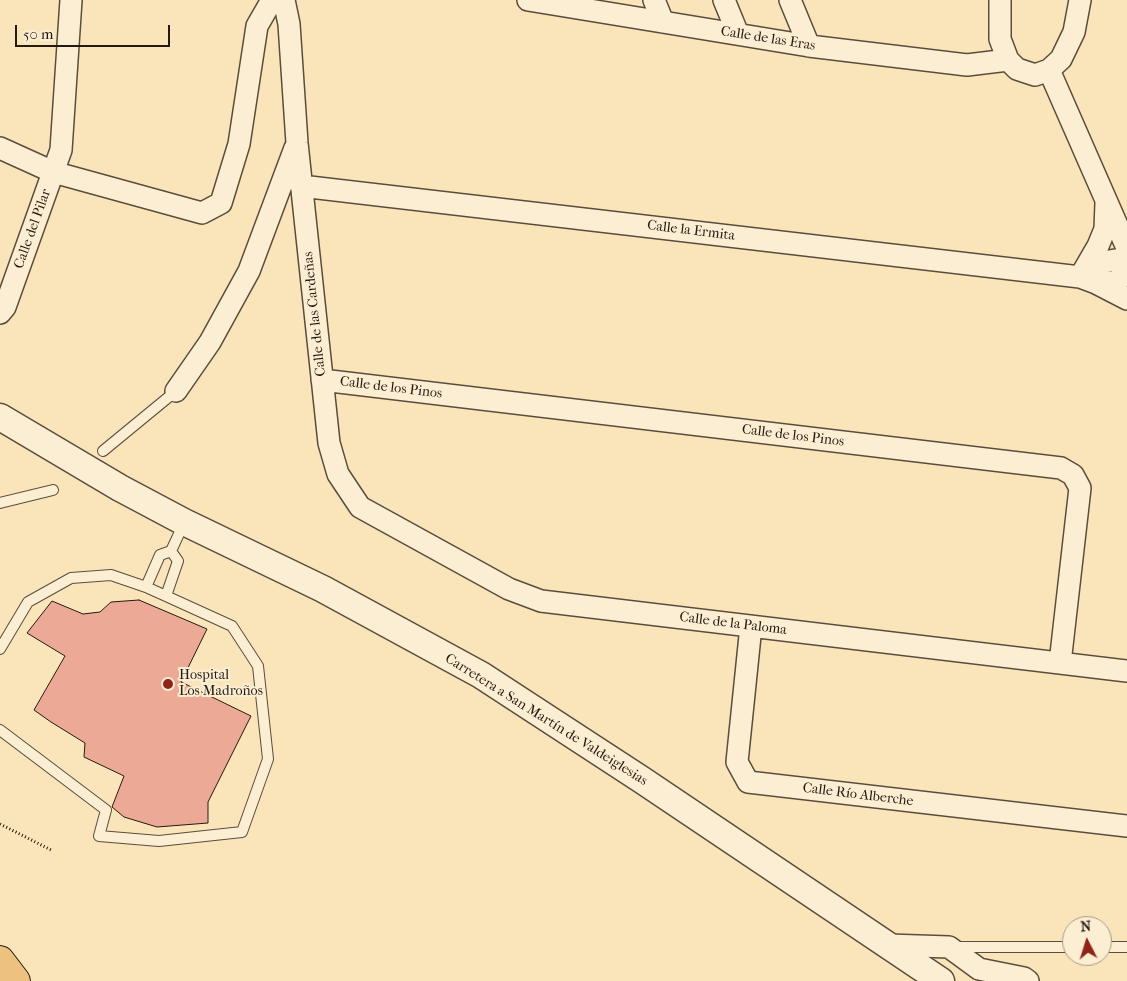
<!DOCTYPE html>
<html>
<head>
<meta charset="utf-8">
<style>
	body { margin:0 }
	#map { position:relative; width:1127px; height:981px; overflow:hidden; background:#fae5bb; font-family:"IM FELL French Canon",serif }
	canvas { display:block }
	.north { position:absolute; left:1062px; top:916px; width:50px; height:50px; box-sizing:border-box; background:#fceed3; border:1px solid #a69985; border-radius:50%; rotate:355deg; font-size:14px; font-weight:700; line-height:20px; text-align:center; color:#251a11 }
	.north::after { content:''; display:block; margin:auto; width:18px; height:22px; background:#8f2418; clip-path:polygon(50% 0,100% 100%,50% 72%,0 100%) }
	.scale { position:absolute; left:15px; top:25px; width:155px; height:22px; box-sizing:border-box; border:2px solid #251a11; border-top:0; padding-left:6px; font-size:15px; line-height:18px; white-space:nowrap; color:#251a11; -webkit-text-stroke:4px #fceed3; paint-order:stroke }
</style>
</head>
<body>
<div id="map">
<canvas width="1127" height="981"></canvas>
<div class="north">N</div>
<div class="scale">50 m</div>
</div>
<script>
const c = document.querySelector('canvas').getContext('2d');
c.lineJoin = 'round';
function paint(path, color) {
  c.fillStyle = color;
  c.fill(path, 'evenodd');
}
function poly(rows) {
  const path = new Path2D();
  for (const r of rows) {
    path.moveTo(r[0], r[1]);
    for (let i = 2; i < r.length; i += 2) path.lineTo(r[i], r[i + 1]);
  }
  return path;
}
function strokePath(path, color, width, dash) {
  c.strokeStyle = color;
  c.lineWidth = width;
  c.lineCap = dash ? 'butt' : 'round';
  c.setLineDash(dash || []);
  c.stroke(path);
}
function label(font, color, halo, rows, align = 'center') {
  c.font = font + ' "IM FELL French Canon",serif';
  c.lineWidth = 4;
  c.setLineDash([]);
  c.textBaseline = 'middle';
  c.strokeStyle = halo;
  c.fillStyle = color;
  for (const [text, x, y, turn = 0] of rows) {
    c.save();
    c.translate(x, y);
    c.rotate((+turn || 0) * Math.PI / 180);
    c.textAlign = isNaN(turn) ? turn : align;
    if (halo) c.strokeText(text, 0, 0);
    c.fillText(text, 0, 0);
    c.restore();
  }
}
const building = poly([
	[139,600,207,629,181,682,251,716,208,802,208,823,157,827,124,817,112,807,124,776,84,757,85,743,51,722,34,710,65,656,27,633,52,601,83,614,100,612,111,602,139,600]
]);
const path = poly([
	[0,824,53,851]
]);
const service = poly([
	[103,451,176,391],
	[0,503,53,490],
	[146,587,166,596],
	[0,649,28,602,71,578,111,575,146,587,160,555,171,551,184,523],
	[0,730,106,810,99,836,159,841,242,832,268,759,258,666,232,626,166,596,178,561,171,551],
	[953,947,1072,947],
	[1102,947,1127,947]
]);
const minor = poly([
	[284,0,289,24,297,143,329,443,338,474,360,507,509,589,541,601,1127,671],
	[528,0,809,46,967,65,1008,60],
	[654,0,663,22],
	[724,0,738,34],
	[790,0,809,46],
	[1000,0,1000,39,1008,60,1017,69,1035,75,1049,70,1061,59,1074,32,1080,0],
	[1049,70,1127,248],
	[0,148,53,172,202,213,221,203,239,144,257,26,272,0],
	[301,186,1080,277,1096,283,1115,282,1127,274],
	[1082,275,1097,263,1127,258],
	[1080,277,1098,246,1105,229,1106,203],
	[1096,283,1127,299],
	[0,313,5,307,61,150,71,0],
	[322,380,1061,468,1073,475,1080,488,1060,663],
	[176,391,210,342,249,271,295,148],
	[751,626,737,762,748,782,1127,826],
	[888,945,949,947,979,969,1024,978,1028,981]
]);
const tertiary = poly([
	[0,417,120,488,184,522,323,589,481,675,642,780,941,981]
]);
const motorway = poly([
	[0,960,16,981]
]);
const markers = [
	[168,684,6,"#8f2418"]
];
const streetNames = [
	["Calle de las Eras",768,39,9],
	["Calle del Pilar",33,229,-70],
	["Calle la Ermita",691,231,7],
	["Calle de las Cardeñas",315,314,-96],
	["Calle de los Pinos",391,388,7],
	["Calle de los Pinos",793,436,7],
	["Calle de la Paloma",733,624,7],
	["Carretera a San Martín de Valdeiglesias",546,720,32],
	["Calle Río Alberche",858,795,7]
];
const poiNames = [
	["Hospital",179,676],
	["Los Madroños",179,692]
];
paint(building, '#eca996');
strokePath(building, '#251a11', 1);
strokePath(service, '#5a4d3c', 12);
strokePath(minor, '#5a4d3c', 24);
strokePath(tertiary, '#5a4d3c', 29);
strokePath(motorway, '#251a11', 30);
strokePath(path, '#251a11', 3, [1, 2.5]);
strokePath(service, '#fceed3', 10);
strokePath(minor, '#fceed3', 21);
strokePath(tertiary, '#fceed3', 26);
strokePath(motorway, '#edc27e', 28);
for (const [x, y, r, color] of markers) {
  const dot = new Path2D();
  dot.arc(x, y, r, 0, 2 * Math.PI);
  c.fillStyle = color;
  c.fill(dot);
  strokePath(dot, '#fceed3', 2);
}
label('14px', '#251a11', '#fceed3', streetNames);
label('14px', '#251a11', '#fceed3', poiNames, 'left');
</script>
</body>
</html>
